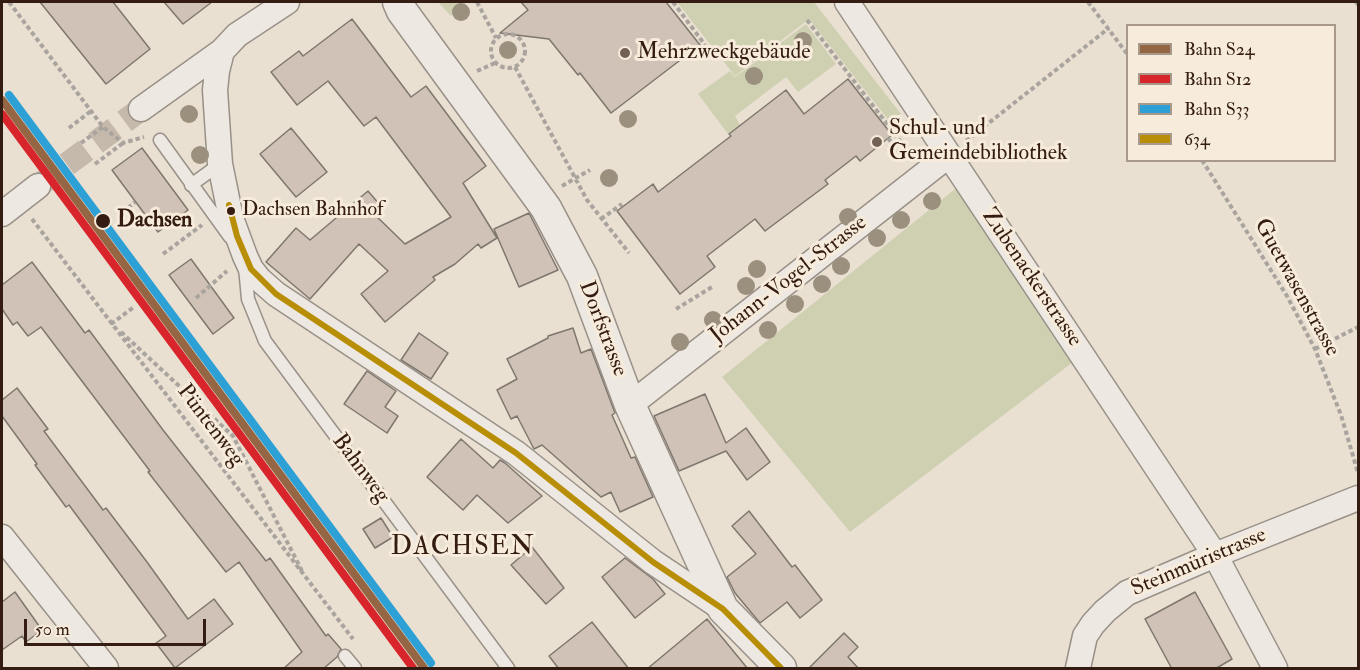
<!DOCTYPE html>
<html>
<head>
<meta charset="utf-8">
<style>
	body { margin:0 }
	#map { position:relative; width:1360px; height:670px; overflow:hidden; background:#e9e0d2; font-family:"IM FELL Double Pica",serif }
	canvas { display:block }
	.frame { position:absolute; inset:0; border:3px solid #341c12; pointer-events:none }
	.legend { position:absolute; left:1126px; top:24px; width:210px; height:138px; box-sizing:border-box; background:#f7ecdb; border:2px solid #a9998b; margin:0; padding:8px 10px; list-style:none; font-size:18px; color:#341c12 }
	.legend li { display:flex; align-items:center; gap:12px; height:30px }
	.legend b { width:30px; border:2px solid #a9998b }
	.scale { position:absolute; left:24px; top:619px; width:182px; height:27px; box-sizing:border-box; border:3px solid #341c12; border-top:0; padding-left:8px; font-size:18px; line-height:21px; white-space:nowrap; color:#341c12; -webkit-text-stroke:4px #f7ecdb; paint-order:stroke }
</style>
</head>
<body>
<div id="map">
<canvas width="1360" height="670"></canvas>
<div class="frame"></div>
<ul class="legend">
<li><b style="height:8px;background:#946644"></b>Bahn S24</li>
<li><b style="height:8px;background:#d8242b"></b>Bahn S12</li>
<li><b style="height:8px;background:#2da0d5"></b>Bahn S33</li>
<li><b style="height:8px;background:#b88e06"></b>634</li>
</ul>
<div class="scale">50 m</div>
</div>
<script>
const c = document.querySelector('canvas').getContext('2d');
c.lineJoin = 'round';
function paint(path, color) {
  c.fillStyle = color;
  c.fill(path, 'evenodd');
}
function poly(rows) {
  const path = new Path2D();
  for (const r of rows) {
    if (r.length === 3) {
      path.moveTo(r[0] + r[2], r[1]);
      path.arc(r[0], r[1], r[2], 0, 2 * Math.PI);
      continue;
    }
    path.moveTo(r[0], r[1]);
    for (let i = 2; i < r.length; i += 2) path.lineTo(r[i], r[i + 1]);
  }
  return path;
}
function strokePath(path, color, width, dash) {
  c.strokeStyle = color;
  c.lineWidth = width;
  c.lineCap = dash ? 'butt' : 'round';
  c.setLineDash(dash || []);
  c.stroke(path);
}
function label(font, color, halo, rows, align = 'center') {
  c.font = font + ' "IM FELL Double Pica",serif';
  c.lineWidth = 6;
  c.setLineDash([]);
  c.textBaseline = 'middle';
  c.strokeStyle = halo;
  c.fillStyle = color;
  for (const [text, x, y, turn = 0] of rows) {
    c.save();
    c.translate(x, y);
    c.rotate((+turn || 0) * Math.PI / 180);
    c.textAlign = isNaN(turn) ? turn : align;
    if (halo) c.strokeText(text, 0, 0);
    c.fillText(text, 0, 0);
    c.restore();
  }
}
const green = poly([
	[438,2,465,2,466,3,451,16],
	[677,2,814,2,901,114,890,122,809,19,735,76],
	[806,24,836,64,798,92,786,77,735,116,740,125,728,134,698,94,730,71,735,77],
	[960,185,1077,359,850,532,722,377]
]);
const building = poly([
	[40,2,113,2,150,49,106,84,40,2],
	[164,2,212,2,183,24,164,2],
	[521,2,666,2,700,45,611,113,580,73,578,75,549,39,500,33,528,10,521,2],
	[352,19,411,97,426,86,486,166,463,183,497,238,481,248,478,244,455,264,433,277,435,280,385,322,361,294,388,271,359,244,310,299,266,262,296,228,310,240,368,191,380,205,372,212,405,244,451,217,376,117,364,126,328,81,297,105,271,72,299,51,303,56,352,19],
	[848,79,892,135,860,161,856,156,825,180,828,184,765,231,755,219,707,256,715,267,680,294,617,211,653,184,658,192,731,136,729,134,786,90,804,114,848,79],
	[291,128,327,172,296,197,260,154,291,128],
	[142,148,188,210,158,232,112,170,142,148],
	[529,213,558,270,519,287,494,229,529,213],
	[191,259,234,318,213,334,169,275,191,259],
	[32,262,85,333,89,330,163,430,266,561,270,558,326,636,328,634,341,649,337,657,323,669,283,669,302,652,239,562,226,572,148,472,150,471,41,327,28,336,17,322,13,325,2,309,2,285,32,262],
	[573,328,581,353,591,349,615,413,612,415,631,458,635,457,653,497,620,512,611,492,601,497,542,445,534,449,517,416,511,419,497,390,517,379,507,359,548,338,548,336,573,328],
	[419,333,448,353,431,379,401,360,419,333],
	[367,371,396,391,385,407,398,416,387,433,344,404,367,371],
	[17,388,48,429,44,431,103,510,106,508,147,562,188,619,214,599,233,624,175,668,156,643,166,636,69,505,66,507,35,465,37,464,2,416,2,400,17,388],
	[705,394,726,443,746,428,770,462,747,480,726,451,679,471,654,416,705,394],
	[461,439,493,468,500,460,505,463,542,496,508,523,477,495,463,510,427,477,461,439],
	[749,511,792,567,795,565,822,600,800,618,787,602,760,623,735,593,727,577,756,554,732,526,749,511],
	[381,518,393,537,375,548,363,529,381,518],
	[532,547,564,588,546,604,511,565,532,547],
	[625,558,653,579,665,594,635,618,602,577,625,558],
	[15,592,42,630,26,642,22,636,2,650,2,602,15,592],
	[1195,592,1232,659,1215,669,1172,669,1145,619,1195,592],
	[707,619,748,669,647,669,707,619],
	[592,622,629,669,559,669,549,656,592,622],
	[844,633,858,647,848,657,859,669,808,669,844,633]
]);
const minorTunnel = poly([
	[38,186,141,109]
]);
const path = poly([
	[9,2,103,127,123,143,144,137],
	[477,2,496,38],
	[673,2,705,45],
	[1088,2,1128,55],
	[1356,2,1358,5],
	[807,20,911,155],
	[508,51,17],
	[515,67,587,200,629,253],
	[477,71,495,63],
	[69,128,91,111],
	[888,138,906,161],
	[966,141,1109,28],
	[81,143,103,127],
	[1202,160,1287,296,1315,349,1341,415,1358,473],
	[95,164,123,143],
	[562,186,590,170],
	[128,208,135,202],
	[32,219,353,639],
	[601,219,622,204],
	[163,254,202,225],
	[196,298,227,271],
	[676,309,712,287],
	[111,324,134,307],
	[121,332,233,436,303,573],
	[1315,349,1358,327]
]);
const service = poly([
	[160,140,230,237],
	[191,185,220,164],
	[245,267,248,299,265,341,508,668],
	[345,656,355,668]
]);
const minor = poly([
	[287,2,237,35,222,51,217,71,215,90,220,164,231,218,245,256,251,269,259,279,276,294,516,453,653,562,723,609],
	[847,2,1215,555,1275,668],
	[141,109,222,51],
	[2,214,38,186],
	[630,405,949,155],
	[2,537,106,668],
	[1078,668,1085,636,1093,624,1105,611,1127,593,1215,555,1358,498]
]);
const tertiary = poly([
	[398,2,402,11,546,208,582,276,630,405,723,609,781,668]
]);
const bus1 = poly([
	[229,205,237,236,251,269,276,294,516,453,653,562,723,609,781,668]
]);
const rail1 = poly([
	[2,100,424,668]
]);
const rail2 = poly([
	[2,114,413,668]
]);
const rail3 = poly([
	[9,95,431,663]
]);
const trees = [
	[461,12],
	[803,41],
	[508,50],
	[754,76],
	[189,114],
	[628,119],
	[200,155],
	[609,178],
	[932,201],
	[848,217],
	[901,220],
	[877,238],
	[841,266],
	[757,269],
	[822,284],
	[746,286],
	[795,304],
	[713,320],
	[768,330],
	[680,342]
];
const markers = [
	[625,53,6,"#736155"],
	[877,142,6,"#736155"],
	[231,211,5,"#341c12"],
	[103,221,8,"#341c12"]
];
const busNames = [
	["Dachsen Bahnhof",242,211]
];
const poiNames = [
	["Mehrzweckgebäude",637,53],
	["Schul- und",889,129],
	["Gemeindebibliothek",889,154]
];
const stopNames = [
	["Dachsen",117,221]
];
const streetNames = [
	["Zubenackerstrasse",1031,278,56],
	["Johann-Vogel-Strasse",789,280,-38],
	["Guetwasenstrasse",1296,288,61],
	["Dorfstrasse",602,329,69],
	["Püntenweg",210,426,53],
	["Bahnweg",360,469,53],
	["Steinmüristrasse",1199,563,-23]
];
const quarterNames = [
	["DACHSEN",463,548]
];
paint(green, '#cfd0b2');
paint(building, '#d0c2b6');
strokePath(building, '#7f776e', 1.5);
strokePath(minorTunnel, '#c5b9ac', 24, [24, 12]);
strokePath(service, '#999188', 15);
strokePath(minor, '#999188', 27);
strokePath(tertiary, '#999188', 33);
strokePath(path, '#aaa49e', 4, [4.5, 3]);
strokePath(service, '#ede8e1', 12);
strokePath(minor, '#ede8e1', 24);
strokePath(tertiary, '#ede8e1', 30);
strokePath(bus1, '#b88e06', 6);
strokePath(rail1, '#946644', 8);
strokePath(rail2, '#d8242b', 8);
strokePath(rail3, '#2da0d5', 8);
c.fillStyle = '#9b907e';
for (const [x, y] of trees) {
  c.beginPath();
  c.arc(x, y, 9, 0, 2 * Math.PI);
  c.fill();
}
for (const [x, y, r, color] of markers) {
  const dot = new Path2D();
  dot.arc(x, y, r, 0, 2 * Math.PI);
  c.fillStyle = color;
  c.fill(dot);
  strokePath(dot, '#f7ecdb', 2);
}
label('20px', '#341c12', '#f7ecdb', busNames, 'left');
label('22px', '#341c12', '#f7ecdb', poiNames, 'left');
label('bold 22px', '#341c12', '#f7ecdb', stopNames, 'left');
label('22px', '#341c12', '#f7ecdb', streetNames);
c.letterSpacing = '1.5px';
label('26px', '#341c12', '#f7ecdb', quarterNames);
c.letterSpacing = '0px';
</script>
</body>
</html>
